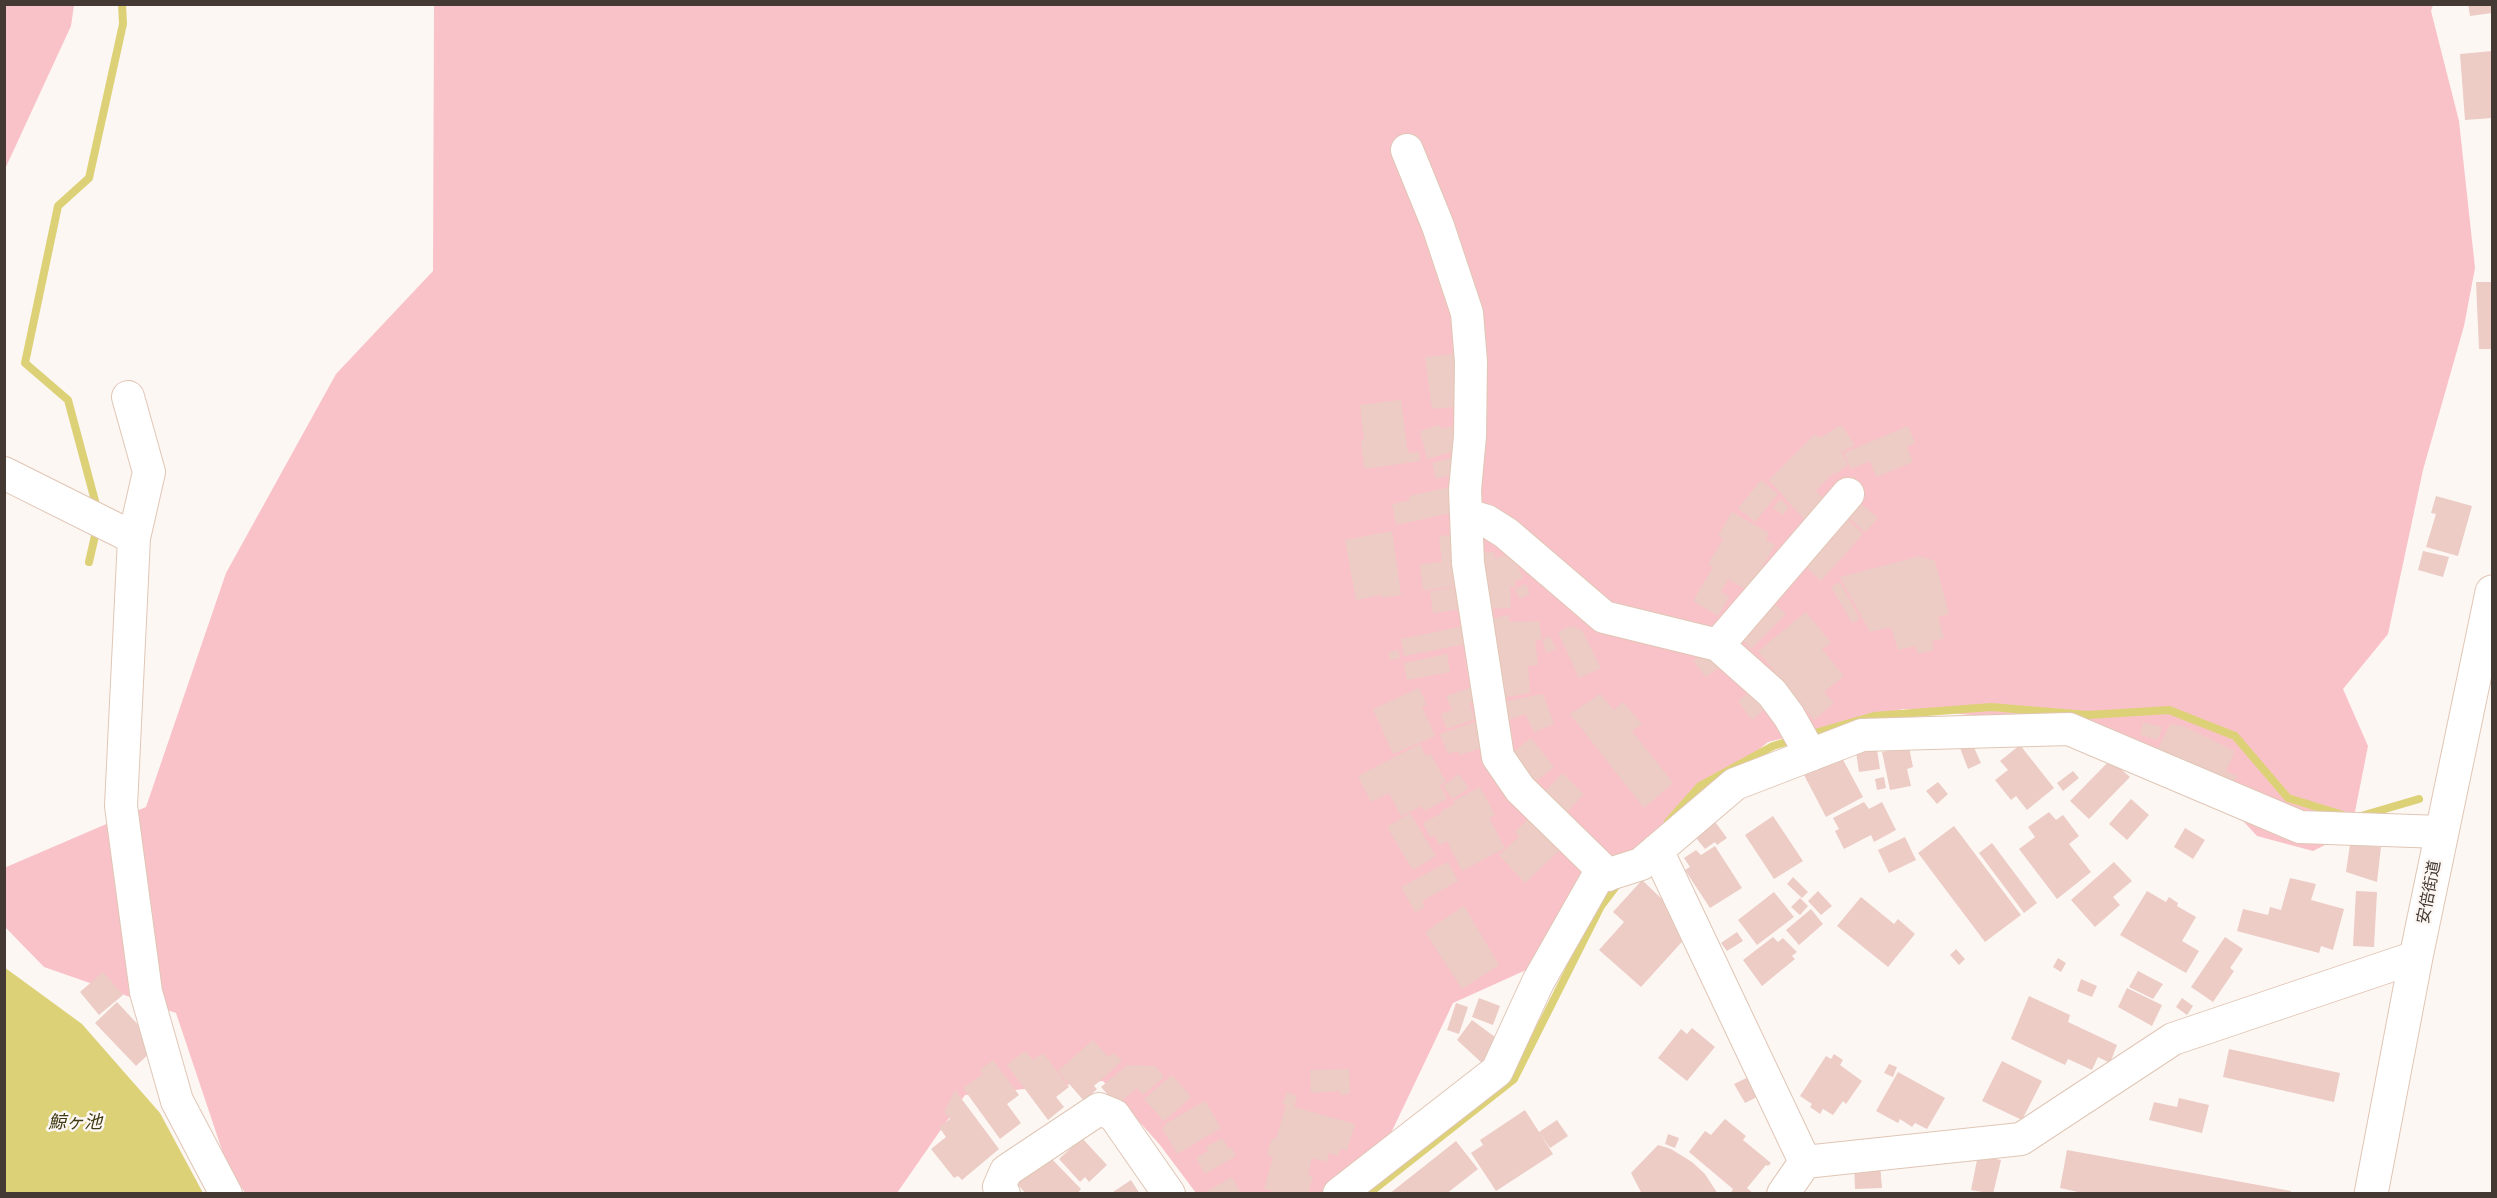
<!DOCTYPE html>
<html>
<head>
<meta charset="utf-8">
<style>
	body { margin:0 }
	#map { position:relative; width:2497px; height:1198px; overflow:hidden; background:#fdf7f4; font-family:"Asap Condensed",sans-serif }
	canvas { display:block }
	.frame { position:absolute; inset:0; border:6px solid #453a33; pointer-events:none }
</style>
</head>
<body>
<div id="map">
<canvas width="2497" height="1198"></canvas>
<div class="frame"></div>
</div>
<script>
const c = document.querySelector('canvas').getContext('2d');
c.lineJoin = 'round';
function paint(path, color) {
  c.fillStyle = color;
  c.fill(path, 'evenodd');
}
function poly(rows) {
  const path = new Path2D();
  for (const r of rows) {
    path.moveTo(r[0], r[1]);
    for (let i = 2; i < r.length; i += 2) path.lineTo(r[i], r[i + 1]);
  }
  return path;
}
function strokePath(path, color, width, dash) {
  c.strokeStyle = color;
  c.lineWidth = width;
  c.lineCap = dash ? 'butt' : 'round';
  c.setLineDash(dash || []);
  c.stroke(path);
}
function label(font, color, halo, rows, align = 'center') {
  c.font = font + ' "Asap Condensed","Noto Sans JP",sans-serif';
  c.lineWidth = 5;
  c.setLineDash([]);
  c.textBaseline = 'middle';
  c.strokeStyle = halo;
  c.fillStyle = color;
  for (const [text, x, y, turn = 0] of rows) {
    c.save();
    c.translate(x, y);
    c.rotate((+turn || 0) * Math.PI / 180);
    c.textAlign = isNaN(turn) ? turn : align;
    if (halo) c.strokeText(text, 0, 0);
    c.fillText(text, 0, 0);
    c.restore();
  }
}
const green = poly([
	[5,4,74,5,71,26,5,169],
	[434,5,2433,5,2431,11,2459,121,2475,268,2464,326,2423,470,2388,634,2343,689,2368,746,2351,832,2313,851,2257,836,2202,777,2040,721,1903,709,1768,742,1637,851,1546,961,1453,1003,1370,1177,1348,1194,1196,1193,1160,1145,1103,1081,965,1095,897,1193,245,1193,226,1162,176,1013,44,967,5,927,4,868,146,807,226,573,336,374,433,271]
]);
const water = poly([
	[4,967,82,1024,160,1113,203,1193,5,1193]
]);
const stream = poly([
	[98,512,68,400,25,363,58,206,89,178,123,24,122,4],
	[89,562,97,527],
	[1808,735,1874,716,1991,707,2088,715,2169,710,2235,736,2288,798,2343,815],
	[2361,816,2419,799],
	[1668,822,1700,786,1773,746,1796,739],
	[1368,1194,1514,1079,1601,906,1620,881]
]);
const building = poly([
	[2468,4,2492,4,2492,13,2470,16],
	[2492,51,2492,118,2465,120,2460,54],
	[2476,282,2492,282,2492,349,2479,349],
	[1462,353,1464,406,1432,409,1425,357],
	[1401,400,1408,453,1419,452,1420,461,1364,469,1361,441,1364,440,1360,405],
	[1440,425,1441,429,1457,425,1463,449,1427,459,1420,431],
	[1841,425,1855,445,1841,452,1848,465,1835,474,1833,473,1816,491,1825,500,1805,520,1769,480,1815,434,1820,438],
	[1908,426,1915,443,1907,447,1913,462,1876,477,1870,461,1851,469,1844,453],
	[1458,456,1462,472,1436,479,1432,463],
	[1761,480,1778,494,1755,522,1738,508],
	[1450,487,1456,512,1396,525,1392,504,1410,500,1409,496],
	[2436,496,2472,506,2458,556,2426,547,2436,514,2431,513],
	[1780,499,1789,507,1783,515,1773,508],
	[1860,503,1878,518,1865,532,1847,516],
	[1732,512,1769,533,1766,540,1775,545,1748,591,1728,579,1721,592,1729,597,1718,616,1693,601,1713,567,1708,564,1723,539,1718,536],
	[1844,516,1863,534,1821,581,1805,566],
	[1392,531,1401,595,1381,598,1381,595,1356,600,1345,540],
	[1456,534,1460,586,1423,590,1420,564,1442,562,1439,536],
	[2423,551,2449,557,2443,577,2418,570],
	[1494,552,1495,558,1512,554,1523,578,1514,582,1516,587,1510,587,1511,608,1484,609,1483,553],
	[1920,556,1935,561,1949,614,1938,617,1944,638,1932,641,1934,650,1918,654,1915,646,1898,650,1891,627,1870,632,1840,577],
	[1840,582,1860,619,1852,623,1831,587],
	[1526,584,1530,594,1520,599,1515,589],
	[1459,587,1462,609,1433,613,1430,591],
	[1775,604,1786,614,1751,649,1740,638],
	[1806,612,1831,643,1822,649,1844,676,1824,692,1834,703,1814,720,1758,651],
	[1509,615,1509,622,1539,621,1542,639,1535,641,1538,665,1528,666,1530,693,1496,699,1484,620],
	[1464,626,1466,644,1404,656,1401,639],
	[1571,626,1582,630,1601,668,1579,678,1558,632],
	[1550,636,1556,649,1547,653,1542,640],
	[1398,650,1400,658,1390,660,1388,652],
	[1447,654,1450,672,1407,680,1404,663],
	[1702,654,1728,661,1706,677,1693,661],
	[1472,687,1477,700,1469,703,1475,719,1447,729,1441,714,1452,710,1446,696],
	[1419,688,1427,705,1422,706,1435,736,1393,754,1373,709],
	[1753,689,1767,707,1752,720,1738,701],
	[1543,694,1554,724,1534,732,1525,714,1503,722,1498,703],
	[1600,694,1614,710,1623,702,1642,724,1632,731,1673,783,1644,808,1570,714],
	[1481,720,1490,745,1460,755,1458,751,1448,754,1440,734],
	[2143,722,2162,727,2158,740,2140,735],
	[2170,724,2183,726,2235,751,2226,771,2237,776,2232,788,2157,751],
	[1531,738,1554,767,1535,782,1512,753],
	[1972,743,1981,763,1968,769,1960,748],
	[1420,744,1426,756,1431,754,1446,782,1440,785,1447,799,1424,811,1422,806,1401,816,1389,793,1371,802,1358,776],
	[2020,745,2054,788,2027,810,2016,796,2011,800,1995,780,2008,770,2000,761],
	[1909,747,1913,767,1907,769,1911,786,1890,790,1882,752],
	[1877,750,1880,769,1859,772,1856,752],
	[1841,756,1863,797,1826,817,1804,775],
	[2110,760,2127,766,2122,770,2130,777,2089,819,2070,801],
	[2073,771,2079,778,2063,791,2057,783],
	[1562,773,1584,794,1564,815,1542,795],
	[1459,774,1469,788,1452,799,1443,786],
	[1884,777,1886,788,1877,790,1875,779],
	[1938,782,1948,794,1937,804,1926,791],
	[1480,787,1495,815,1489,818,1505,848,1462,871,1447,841,1439,845,1434,835,1430,837,1423,823,1442,813,1441,811,1455,804,1453,801],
	[2131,799,2149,815,2127,840,2109,824],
	[1864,802,1869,809,1882,802,1896,830,1874,842,1871,835,1844,849,1835,831,1839,829,1833,818],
	[2049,812,2056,820,2063,815,2079,836,2069,844,2091,872,2057,899,2019,849,2035,837,2028,827],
	[1410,813,1436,856,1413,870,1387,827],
	[1773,816,1803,861,1774,879,1745,835],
	[1530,817,1560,850,1525,883,1499,855,1519,837,1515,832],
	[1713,819,1727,838,1717,845,1715,842,1705,849,1692,833],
	[1954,826,2021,915,1985,942,1918,853],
	[2185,828,2205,840,2193,859,2174,847],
	[1905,837,1916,860,1889,873,1878,850],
	[1992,843,2037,903,2024,913,1979,853],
	[2350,844,2381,847,2377,882,2346,872],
	[1715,846,1742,888,1710,908,1685,870,1690,867,1684,858,1696,850,1701,855],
	[1448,862,1458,881,1422,901,1425,907,1415,912,1401,887],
	[2114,862,2132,881,2113,897,2120,905,2095,927,2071,900],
	[1793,877,1808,892,1802,898,1787,884],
	[2290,878,2316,884,2311,900,2344,909,2333,950,2321,946,2319,953,2237,931,2243,909,2268,915,2270,907,2281,910],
	[1642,880,1687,923,1690,933,1641,987,1599,950,1624,922,1613,912],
	[1818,891,1832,906,1821,915,1808,901],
	[2147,891,2166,902,2169,897,2178,903,2177,906,2196,917,2182,941,2199,951,2186,973,2120,935],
	[2356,891,2377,892,2374,947,2353,946],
	[1774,892,1794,917,1757,945,1738,920],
	[1861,897,1894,924,1898,919,1915,934,1888,967,1837,926],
	[1800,898,1808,906,1800,915,1791,907],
	[1464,906,1499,965,1462,989,1425,932],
	[1811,909,1823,924,1799,945,1786,930],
	[1737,932,1743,941,1727,951,1721,943],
	[1773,937,1778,942,1783,938,1797,952,1792,956,1795,959,1762,986,1743,960],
	[2225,937,2243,949,2230,968,2234,971,2213,1002,2191,987],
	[1956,949,1965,959,1959,965,1950,955],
	[2058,958,2066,963,2061,972,2053,967],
	[2138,971,2163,984,2153,999,2129,987],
	[103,972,123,995,99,1015,80,992],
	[2081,979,2097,986,2092,997,2077,991],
	[2127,988,2162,1005,2152,1026,2118,1007],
	[2029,996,2070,1015,2068,1022,2117,1045,2110,1063,2098,1057,2092,1070,2068,1059,2065,1065,2011,1039],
	[1479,998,1500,1006,1493,1025,1472,1017],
	[2182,998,2193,1006,2187,1015,2176,1007],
	[117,1002,143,1030,153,1050,136,1066,95,1023],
	[1456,1003,1468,1007,1459,1034,1447,1030],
	[1472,1020,1499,1040,1482,1063,1457,1040],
	[1692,1028,1715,1047,1687,1081,1658,1058,1681,1029,1687,1034],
	[1093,1040,1108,1057,1114,1053,1122,1061,1094,1086,1097,1089,1084,1101,1058,1071],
	[2229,1049,2340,1073,2334,1102,2223,1077],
	[1025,1051,1033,1060,1043,1053,1069,1087,1056,1097,1064,1107,1048,1120,1007,1065],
	[1834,1054,1843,1060,1840,1065,1862,1081,1846,1104,1843,1101,1833,1115,1823,1109,1820,1114,1810,1107,1812,1104,1800,1096,1826,1056,1831,1059],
	[993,1060,1019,1095,1007,1104,1021,1123,1000,1139,963,1088,983,1074,980,1070],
	[2002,1061,2042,1081,2022,1120,1982,1101],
	[1889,1064,1897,1067,1893,1077,1884,1073],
	[1127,1065,1155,1066,1164,1077,1143,1095,1137,1088,1117,1105,1101,1087],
	[1349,1069,1350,1094,1340,1095,1340,1091,1311,1093,1310,1070],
	[1759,1072,1769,1091,1745,1103,1734,1084],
	[1898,1072,1945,1098,1927,1129,1915,1123,1912,1127,1900,1119,1898,1123,1876,1111],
	[1172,1075,1191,1097,1164,1121,1144,1099],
	[955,1090,999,1149,962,1180,958,1176,954,1178,931,1149,946,1137,939,1127,950,1119,944,1112],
	[1287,1092,1297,1096,1294,1107,1355,1124,1347,1151,1341,1148,1338,1156,1329,1153,1327,1162,1312,1158,1308,1175,1313,1176,1308,1194,1282,1194,1264,1189,1273,1157,1267,1155,1272,1138,1276,1139,1286,1105,1282,1104],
	[2179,1098,2209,1105,2202,1133,2149,1120,2154,1102,2177,1107],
	[1205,1101,1221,1128,1177,1154,1162,1128,1166,1126,1165,1124],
	[1525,1110,1553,1154,1496,1191,1471,1153,1483,1145,1480,1140],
	[1725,1119,1746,1136,1743,1140,1771,1163,1768,1166,1766,1165,1747,1188,1754,1194,1730,1194,1733,1189,1689,1152,1705,1131,1711,1135],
	[1557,1120,1568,1136,1550,1148,1539,1132],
	[1668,1134,1679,1138,1675,1148,1665,1144],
	[1082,1138,1107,1165,1089,1182,1085,1177,1080,1182,1059,1159],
	[1222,1138,1229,1149,1232,1148,1236,1156,1205,1174,1196,1158,1208,1151,1206,1147],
	[1456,1141,1478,1169,1446,1194,1389,1194],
	[1658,1145,1671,1149,1692,1162,1705,1174,1718,1194,1642,1194,1631,1173],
	[2067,1150,2291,1191,2290,1194,2087,1194,2060,1188],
	[1046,1153,1081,1189,1077,1194,1026,1194,1014,1180],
	[1978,1155,2001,1160,1993,1194,1971,1190],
	[1880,1164,1882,1188,1855,1189,1854,1165],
	[1232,1177,1241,1194,1202,1194],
	[1131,1180,1140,1194,1110,1194]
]);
const street = poly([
	[1407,150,1438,226,1467,313,1471,362,1470,436,1465,490,1468,563,1498,757,1520,789,1608,875],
	[128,397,149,472,134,538],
	[4,473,134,538,121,806,146,992,177,1101,226,1194],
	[1466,515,1487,521,1506,533,1604,617,1718,645,1772,693,1789,716,1811,755],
	[1718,645,1848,494],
	[1657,850,1805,1162],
	[1004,1194,999,1187,1006,1171,1099,1109,1114,1115,1169,1194],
	[1339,1194,1497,1071,1538,982,1597,878,1641,864,1735,784,1862,735,2069,729,2300,827,2441,832],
	[1783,1194,1805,1162,2021,1139,2173,1039,2416,957]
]);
const primary = poly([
	[2371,1194,2416,957,2492,592]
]);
const streetNames = [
	["安倍街道",2429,892,-79]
];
const waterNames = [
	["鯨ヶ池",75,1122]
];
paint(green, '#f9c2c8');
paint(water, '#ddd178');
strokePath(stream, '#ddd178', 8);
paint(building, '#ecccc5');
strokePath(street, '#e0c6b5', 34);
strokePath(primary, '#e0c6b5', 35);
strokePath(street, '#fff', 32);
strokePath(primary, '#fff', 33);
label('16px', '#453a33', '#fdf7f4', streetNames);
label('italic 18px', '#3f3a13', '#fdf7f4', waterNames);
</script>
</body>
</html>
